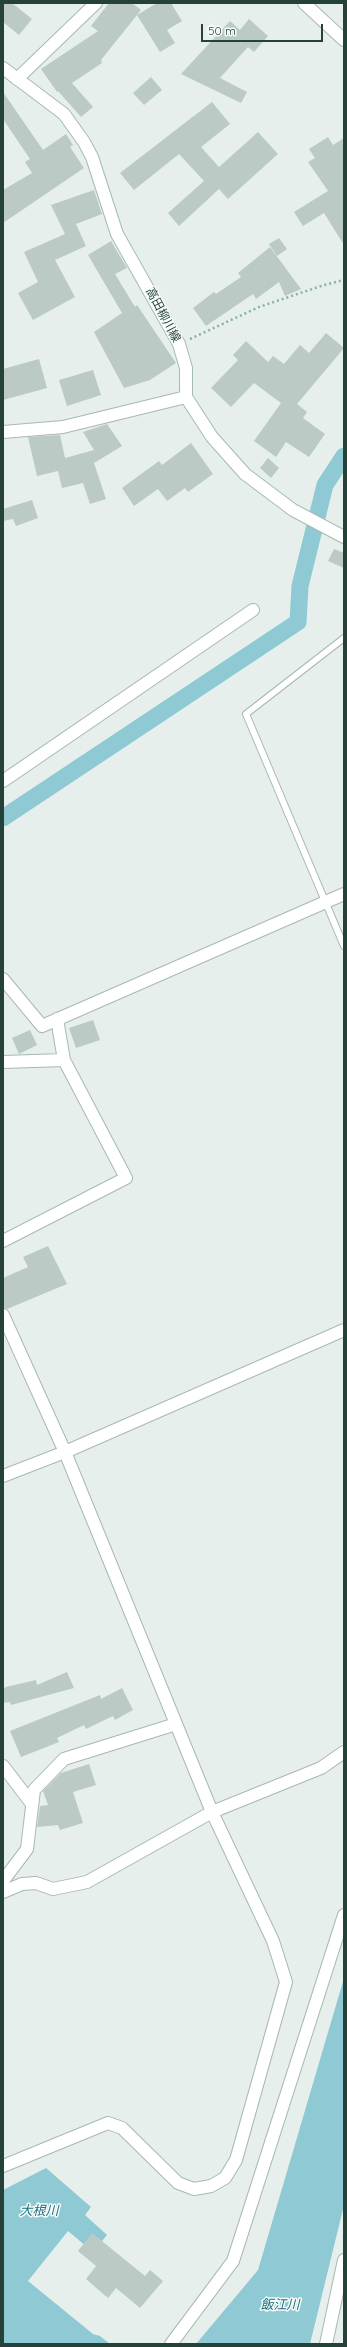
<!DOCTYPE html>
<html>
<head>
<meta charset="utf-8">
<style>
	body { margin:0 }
	#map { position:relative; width:347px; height:2347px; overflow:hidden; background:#e6efeb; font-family:Quicksand,sans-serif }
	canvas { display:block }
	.frame { position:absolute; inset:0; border:4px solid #24423a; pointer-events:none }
	.scale { position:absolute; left:201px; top:24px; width:122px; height:18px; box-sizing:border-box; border:2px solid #24423a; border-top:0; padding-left:5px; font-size:12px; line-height:14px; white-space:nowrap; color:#24423a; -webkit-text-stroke:3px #f7fbf9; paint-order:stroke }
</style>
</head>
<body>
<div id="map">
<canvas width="347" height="2347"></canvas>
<div class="frame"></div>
<div class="scale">50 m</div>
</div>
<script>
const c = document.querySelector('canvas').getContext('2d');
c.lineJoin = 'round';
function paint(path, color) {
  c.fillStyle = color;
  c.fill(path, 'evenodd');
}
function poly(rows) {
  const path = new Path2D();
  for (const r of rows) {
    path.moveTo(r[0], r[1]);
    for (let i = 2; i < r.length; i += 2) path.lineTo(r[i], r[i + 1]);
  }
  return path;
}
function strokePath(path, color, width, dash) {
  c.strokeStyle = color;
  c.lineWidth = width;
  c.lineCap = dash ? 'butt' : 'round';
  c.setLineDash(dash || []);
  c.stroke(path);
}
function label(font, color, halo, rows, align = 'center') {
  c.font = font + ' Quicksand,"Noto Sans JP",sans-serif';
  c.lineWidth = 3;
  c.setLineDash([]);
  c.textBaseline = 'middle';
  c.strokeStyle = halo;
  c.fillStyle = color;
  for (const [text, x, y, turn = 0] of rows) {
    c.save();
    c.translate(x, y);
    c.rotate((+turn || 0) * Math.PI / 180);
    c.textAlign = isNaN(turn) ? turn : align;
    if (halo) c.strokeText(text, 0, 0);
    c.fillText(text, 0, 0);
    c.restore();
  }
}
const water = poly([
	[344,1978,344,2205,310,2344,196,2344,258,2270],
	[46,2168,91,2207,85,2215,107,2235,93,2252,68,2231,28,2281,93,2334,100,2336,110,2344,3,2344,3,2190]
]);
const canal = poly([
	[3,818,298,622,300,586,325,485,344,456]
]);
const building = poly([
	[3,3,12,3,32,19,19,35,3,22],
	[109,3,132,3,141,10,101,60,102,63,72,83,93,107,81,117,58,91,57,92,41,69,98,31,91,26],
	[157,3,171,3,182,21,167,30,175,43,160,52,137,15],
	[249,19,268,36,254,52,248,47,220,78,247,92,241,103,181,74,230,21,240,30],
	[151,77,162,90,144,105,133,93],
	[3,92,43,150,66,134,73,145,70,147,84,168,3,223,3,190,32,173,25,162,30,159,3,119],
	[212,102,230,124,201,147,219,167,258,132,278,154,228,199,219,189,179,226,168,213,204,181,179,154,134,190,120,173],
	[328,137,333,145,344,138,344,245,324,213,303,226,294,212,328,191,308,162,315,158,309,149],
	[94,190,102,214,76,224,86,246,55,260,75,297,33,320,18,293,38,282,24,252,65,234,51,205],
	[279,238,287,249,277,256,269,244],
	[111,241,127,268,115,274,135,307,137,305,176,363,150,380,124,388,94,332,122,313,88,255],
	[270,247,301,289,285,296,279,282,256,299,253,294,206,326,193,308,214,292,216,294,241,277,238,273],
	[326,333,344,348,297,404,307,412,303,418,325,434,309,457,286,442,276,457,254,441,281,403,254,383,231,407,211,388,238,360,233,355,246,341,268,362,273,356,284,364,300,345,309,353],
	[39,359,47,388,3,400,3,369],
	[93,370,101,395,67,406,59,380],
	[107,424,122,446,94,463,106,499,90,504,83,483,62,488,58,471,37,476,28,437,60,435,65,458,94,450,83,432],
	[191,443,213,474,188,492,185,488,167,501,158,489,134,506,122,488,159,461,162,465],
	[268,458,279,468,271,478,260,468],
	[32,500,38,518,16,526,13,519,3,521,3,509],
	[334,549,344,553,344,568,328,561],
	[93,1020,100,1040,76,1048,69,1028],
	[30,1030,37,1045,19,1054,12,1038],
	[48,1246,67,1284,7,1309,3,1308,3,1278,28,1267,23,1257],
	[67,1672,74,1688,11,1705,10,1702,3,1703,3,1689,6,1687,36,1680,37,1685],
	[122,1688,133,1710,115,1720,113,1716,86,1729,84,1725,57,1738,59,1742,21,1757,10,1731,100,1695,101,1699],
	[89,1764,96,1785,73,1792,83,1823,60,1830,58,1825,37,1827,40,1806,48,1805,43,1791,61,1773],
	[92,2233,145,2276,150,2270,163,2281,140,2308,116,2288,108,2298,86,2279,96,2266,78,2251]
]);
const path = poly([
	[190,339,259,307,324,285,344,280]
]);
const lane = poly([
	[344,638,246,714,344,946]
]);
const street = poly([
	[304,3,344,40],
	[17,79,96,3],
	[3,432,63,427,186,397],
	[3,781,253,610],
	[3,979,42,1026,344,894],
	[3,1062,64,1060],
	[3,1241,126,1178,64,1060,57,1019],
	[3,1315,65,1452,212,1812,273,1941,286,1982,236,2160,225,2178,211,2186,194,2189,178,2183,122,2128,108,2123,3,2166],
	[3,1476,65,1452,344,1330],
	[3,1766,32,1804],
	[3,1881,27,1849,34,1790,64,1759,176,1724],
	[3,1892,22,1884,36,1883,53,1889,87,1882,212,1812,321,1768,344,1752],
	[171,2344,233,2261,344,1915],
	[326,2344,344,2260]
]);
const secondary = poly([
	[3,68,64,114,84,142,92,157,117,234,179,344,186,368,186,397,212,437,245,474,293,510,344,537]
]);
const streetNames = [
	["高田柳川線",163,315,62]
];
const waterNames = [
	["大根川",39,2211],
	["飯江川",280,2305]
];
paint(water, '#8ec9d4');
strokePath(canal, '#8ec9d4', 17);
paint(building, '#bbcac4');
strokePath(lane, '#a8b8b2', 8);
strokePath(street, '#a8b8b2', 14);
strokePath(secondary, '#a4bbb3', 14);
strokePath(path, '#86b3a5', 2.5, [2, 3]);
strokePath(lane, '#fff', 6);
strokePath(street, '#fff', 12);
strokePath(secondary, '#fff', 12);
label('12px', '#24423a', '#f7fbf9', streetNames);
label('italic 13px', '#1c6f80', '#f7fbf9', waterNames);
</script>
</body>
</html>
